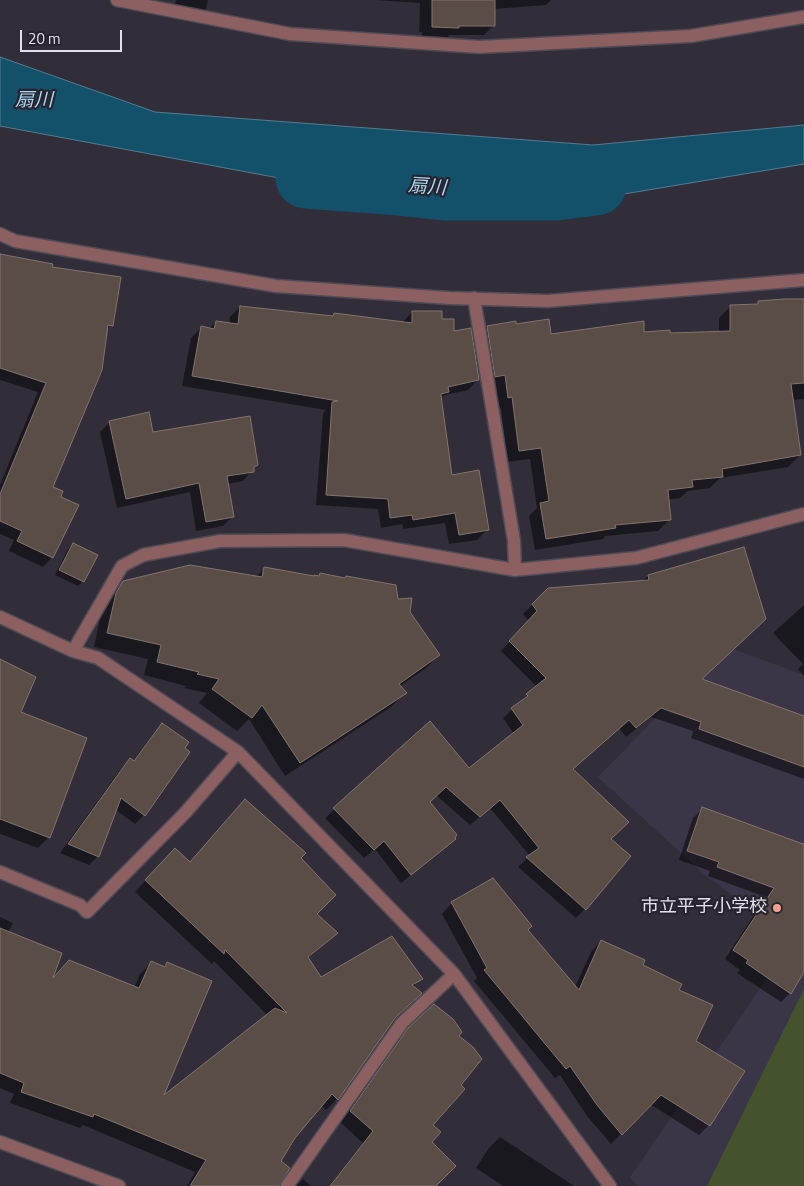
<!DOCTYPE html>
<html>
<head>
<meta charset="utf-8">
<style>
	body { margin:0 }
	#map { position:relative; width:804px; height:1186px; overflow:hidden; background:#312e3a; font-family:"Titillium Web",sans-serif }
	canvas { display:block }
	.scale { position:absolute; left:20px; top:30px; width:102px; height:22px; box-sizing:border-box; border:2px solid #e4e2e9; border-top:0; padding-left:6px; font-size:15px; line-height:18px; white-space:nowrap; color:#e4e2e9; -webkit-text-stroke:4px #28242f; paint-order:stroke }
</style>
</head>
<body>
<div id="map">
<canvas width="804" height="1186"></canvas>
<div class="scale">20 m</div>
</div>
<script>
const c = document.querySelector('canvas').getContext('2d');
c.lineJoin = 'round';
function paint(path, color) {
  c.fillStyle = color;
  c.fill(path, 'evenodd');
}
function poly(rows) {
  const path = new Path2D();
  for (const r of rows) {
    path.moveTo(r[0], r[1]);
    for (let i = 2; i < r.length; i += 2) path.lineTo(r[i], r[i + 1]);
  }
  return path;
}
function strokePath(path, color, width, dash) {
  c.strokeStyle = color;
  c.lineWidth = width;
  c.lineCap = dash ? 'butt' : 'round';
  c.setLineDash(dash || []);
  c.stroke(path);
}
function label(font, color, halo, rows, align = 'center') {
  c.font = font + ' "Titillium Web","Noto Sans JP",sans-serif';
  c.lineWidth = 4.5;
  c.setLineDash([]);
  c.textBaseline = 'middle';
  c.strokeStyle = halo;
  c.fillStyle = color;
  for (const [text, x, y, turn = 0] of rows) {
    c.save();
    c.translate(x, y);
    c.rotate((+turn || 0) * Math.PI / 180);
    c.textAlign = isNaN(turn) ? turn : align;
    if (halo) c.strokeText(text, 0, 0);
    c.fillText(text, 0, 0);
    c.restore();
  }
}
const built = poly([
	[714,642,804,675,804,1186,638,1186,630,1177,794,939,706,876,598,777,705,667]
]);
const green = poly([
	[804,989,804,1186,707,1186]
]);
const water = poly([
	[0,57,155,112,593,145,804,125,804,164,618,195,279,178,0,126,0,57]
]);
const shadow = poly([
	[176,0,208,0,206,9,196,19,173,14],
	[375,0,551,0,546,5,494,9,494,25,484,35,449,35,448,37,422,36,422,32,419,32,420,3],
	[0,256,51,268,111,325,106,331,52,487,52,557,43,567,9,551,14,540,0,534,0,485,38,392,0,380],
	[804,301,804,399,792,400,800,455,788,467,720,478,710,488,688,491,680,498,667,500,670,519,658,531,605,536,603,539,535,550,529,516,537,508,530,459,507,462,501,408,497,409,476,339,487,327,515,325,550,335,669,335,719,332,719,318,730,307,755,306,759,302],
	[240,307,331,317,334,314,402,323,412,312,441,320,453,332,478,380,468,390,445,395,440,399,451,476,487,530,477,540,449,544,445,523,403,529,402,524,381,528,378,509,316,505,323,413,326,410,182,386,191,338,201,328,209,329,216,322,229,324,230,317],
	[110,422,257,465,243,481,227,484,232,517,223,526,196,531,190,492,117,508,100,432],
	[73,544,83,581,78,586,55,575,68,549],
	[264,569,318,577,320,574,344,579,346,577,397,601,408,613,439,655,425,669,400,686,405,693,391,707,285,776,249,719,237,731,199,703,207,693,184,688,186,686,144,675,148,659,94,647,102,608,109,596,124,582,256,577],
	[648,576,700,680,804,717,804,779,691,738,693,731,651,717,626,737,619,728,572,769,609,839,585,909,576,918,518,867,530,856,490,808,470,825,436,795,429,803,454,839,401,883,375,849,364,858,325,818,430,723,469,770,514,734,503,718,537,687,501,651,529,621,523,614,548,589,642,582],
	[804,605,804,676,798,669,803,664,773,633],
	[0,660,19,712,49,837,38,848,0,834],
	[162,724,144,815,135,824,116,810,98,856,89,865,60,853,121,769,130,760,133,761,153,734],
	[702,809,804,846,804,970,790,993,781,1002,737,973,740,970,725,959,766,897,708,876,710,871,679,860,693,818],
	[299,858,315,914,336,933,307,959,321,979,421,978,413,987,393,1019,337,1099,326,1110,321,1105,294,1137,280,1161,278,1186,187,1186,195,1172,83,1125,80,1128,10,1103,14,1094,0,1088,0,917,13,923,8,933,50,982,134,988,140,974,152,962,164,967,167,964,161,1099,268,1016,214,961,212,964,135,892,164,860,189,863],
	[492,880,527,930,575,987,591,952,601,941,677,990,709,1125,699,1135,650,1104,611,1144,587,1116,560,1075,555,1078,474,981,477,978,442,914,452,903],
	[409,1029,457,1036,459,1085,432,1125,430,1142,435,1186,329,1186,363,1143,340,1122,397,1041],
	[500,1137,574,1186,503,1186,476,1168,489,1148],
	[303,1179,311,1186,296,1186]
]);
const river = poly([
	[306,178,387,184,445,190,555,190,596,185]
]);
const building = poly([
	[432,0,495,0,495,26,459,26,459,28,432,27,432,0],
	[0,254,53,264,52,267,121,277,113,326,108,325,102,370,53,487,63,491,61,497,79,505,53,558,17,541,22,531,0,521,0,494,46,383,0,368,0,254],
	[784,299,804,299,804,383,791,384,801,455,722,469,723,477,692,480,693,487,668,490,671,520,615,525,616,528,546,539,540,503,549,501,541,448,519,451,512,397,508,398,505,375,495,377,487,326,516,321,516,324,549,319,551,334,644,321,644,332,670,330,670,333,730,331,730,305,758,304,758,301,784,299],
	[240,306,333,316,334,313,412,323,412,311,442,311,442,319,454,319,454,331,471,328,479,380,448,387,449,392,441,394,442,403,452,475,479,470,489,530,459,535,455,513,413,520,412,515,390,518,388,499,326,495,332,402,338,401,192,376,201,326,214,329,216,321,238,324,240,306],
	[149,412,153,432,250,416,258,465,254,467,254,472,227,476,234,517,206,522,199,483,126,499,109,421,149,412],
	[73,543,98,555,84,582,59,570,73,543],
	[744,547,766,619,702,679,804,716,804,767,699,729,701,722,661,708,636,728,629,720,573,769,629,822,611,839,631,856,586,910,526,857,539,848,500,800,480,817,446,787,430,802,457,835,455,838,456,839,411,875,384,841,374,850,333,808,430,721,469,768,523,725,511,708,528,696,526,694,546,678,509,641,537,611,532,604,548,588,649,580,648,575,744,547],
	[190,565,262,577,264,567,314,576,314,575,319,576,320,573,345,578,346,576,396,585,398,599,412,598,410,612,440,655,399,684,407,693,300,763,262,705,252,718,212,689,219,679,197,674,199,672,157,662,161,645,107,633,116,593,123,581,190,565],
	[0,659,36,677,21,712,87,738,50,838,0,819,0,659],
	[162,723,189,742,185,748,190,752,145,816,121,798,99,857,68,844,130,758,134,761,162,723],
	[245,799,306,853,301,858,336,895,317,914,338,933,308,957,321,977,392,936,423,979,412,985,422,993,395,1018,338,1100,332,1094,295,1138,281,1161,290,1168,279,1186,190,1186,206,1160,94,1114,93,1117,21,1092,24,1083,0,1073,0,928,62,953,53,978,69,960,139,988,151,961,165,967,167,962,212,981,164,1095,275,1008,287,1013,225,950,224,954,145,880,175,848,190,862,245,799],
	[702,807,803,844,804,843,804,972,791,994,746,963,748,960,733,950,774,888,717,867,719,862,687,851,702,807],
	[493,878,532,926,528,930,579,990,601,940,645,960,643,965,682,984,679,990,713,1005,696,1041,745,1071,710,1126,661,1095,622,1135,597,1105,570,1066,566,1069,484,970,487,968,451,902,493,878],
	[434,1004,453,1019,462,1032,459,1036,473,1047,482,1059,461,1085,465,1089,433,1125,441,1132,432,1142,456,1166,436,1186,330,1186,373,1131,350,1111,408,1028,434,1004]
]);
const street = poly([
	[117,0,290,34,479,47,691,36,804,17],
	[0,234,15,241,276,286,449,298,548,301,804,280],
	[474,298,514,541,515,570],
	[0,617,73,651,98,658,238,752,454,974,610,1186],
	[73,651,122,566,143,555,220,541,344,540,515,570,636,558,804,514],
	[0,872,80,905,87,912,185,813,238,752],
	[0,1142,119,1186],
	[287,1186,402,1023,454,974]
]);
const markers = [
	[777,908,5,"#f49d8b"]
];
const poiNames = [
	["市立平子小学校",767,908]
];
const waterNames = [
	["扇川",34,101],
	["扇川",427,188,4]
];
paint(built, '#3b3647');
paint(green, '#45532c');
paint(water, '#13516a');
strokePath(water, '#527c90', 1);
paint(shadow, '#0007');
strokePath(river, '#13516a', 61);
paint(building, '#5a4d46');
strokePath(building, '#82746d', 1);
strokePath(street, '#4e4b56', 15);
strokePath(street, '#8c5f60', 12);
for (const [x, y, r, color] of markers) {
  const dot = new Path2D();
  dot.arc(x, y, r, 0, 2 * Math.PI);
  c.fillStyle = color;
  c.fill(dot);
  strokePath(dot, '#28242f', 2);
}
label('18px', '#e4e2e9', '#28242f', poiNames, 'right');
label('italic 19px', '#aadcf5', '#28242f', waterNames);
</script>
</body>
</html>
